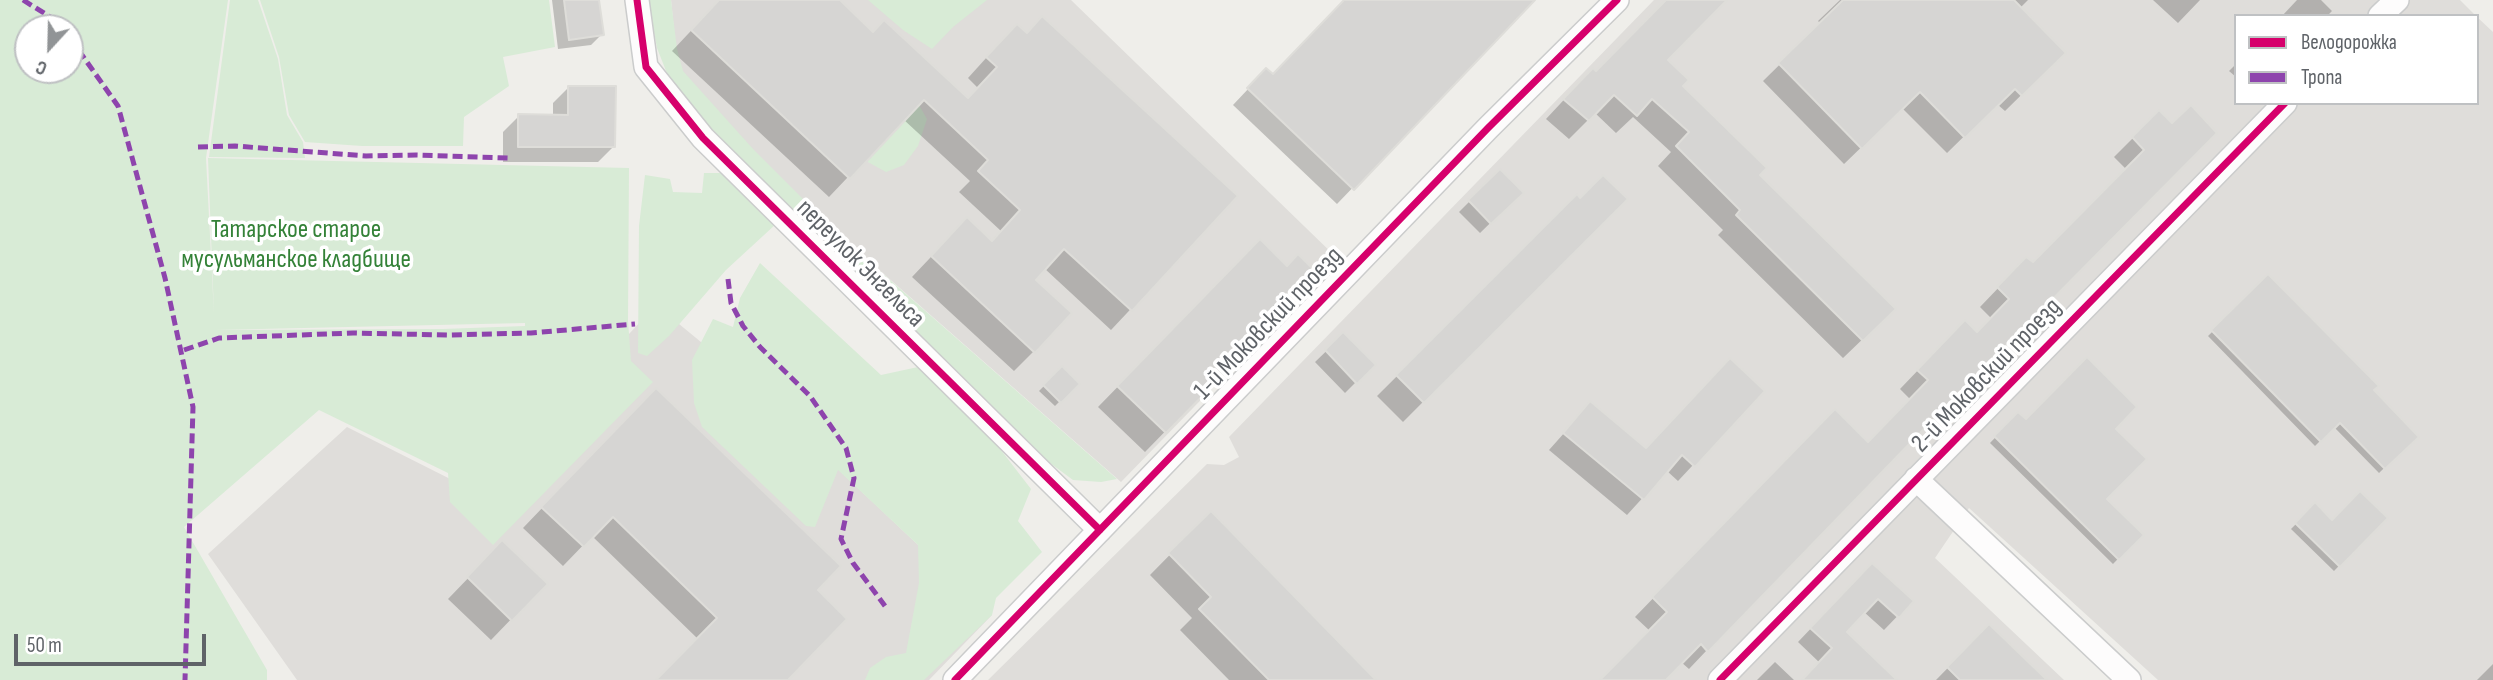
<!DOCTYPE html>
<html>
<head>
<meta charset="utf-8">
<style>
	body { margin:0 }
	#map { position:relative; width:2493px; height:680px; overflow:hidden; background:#efeeea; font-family:"Sofia Sans Condensed",sans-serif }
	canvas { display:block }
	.legend { position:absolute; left:2234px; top:14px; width:245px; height:91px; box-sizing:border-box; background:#fff; border:2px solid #bfc1c3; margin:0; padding:9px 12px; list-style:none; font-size:21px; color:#5f6368 }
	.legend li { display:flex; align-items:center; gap:14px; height:35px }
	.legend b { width:35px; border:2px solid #bfc1c3 }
	.north { position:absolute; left:14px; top:14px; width:70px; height:70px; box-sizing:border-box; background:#fff; border:2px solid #bfc1c3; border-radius:50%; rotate:202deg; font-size:19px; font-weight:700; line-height:28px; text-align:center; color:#5f6368 }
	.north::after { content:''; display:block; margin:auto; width:24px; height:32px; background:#919496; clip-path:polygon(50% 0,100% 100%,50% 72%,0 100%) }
	.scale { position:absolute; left:14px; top:634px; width:192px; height:32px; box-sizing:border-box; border:4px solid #5f6368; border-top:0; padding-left:9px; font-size:21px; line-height:24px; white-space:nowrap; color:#5f6368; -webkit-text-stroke:5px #fff; paint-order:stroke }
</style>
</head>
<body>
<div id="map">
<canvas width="2493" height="680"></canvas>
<ul class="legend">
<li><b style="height:9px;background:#d6006c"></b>Велодорожка</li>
<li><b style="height:9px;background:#8e44ad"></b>Тропа</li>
</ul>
<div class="north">С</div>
<div class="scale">50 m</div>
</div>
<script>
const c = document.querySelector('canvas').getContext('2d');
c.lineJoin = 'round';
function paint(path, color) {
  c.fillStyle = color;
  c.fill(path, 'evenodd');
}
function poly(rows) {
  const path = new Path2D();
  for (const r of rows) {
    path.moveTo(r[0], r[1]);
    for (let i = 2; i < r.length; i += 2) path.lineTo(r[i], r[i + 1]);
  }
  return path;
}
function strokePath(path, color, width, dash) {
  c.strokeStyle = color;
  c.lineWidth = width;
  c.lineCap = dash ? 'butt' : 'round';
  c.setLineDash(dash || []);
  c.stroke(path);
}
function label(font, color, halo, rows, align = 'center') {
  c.font = font + ' "Sofia Sans Condensed",sans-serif';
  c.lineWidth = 7;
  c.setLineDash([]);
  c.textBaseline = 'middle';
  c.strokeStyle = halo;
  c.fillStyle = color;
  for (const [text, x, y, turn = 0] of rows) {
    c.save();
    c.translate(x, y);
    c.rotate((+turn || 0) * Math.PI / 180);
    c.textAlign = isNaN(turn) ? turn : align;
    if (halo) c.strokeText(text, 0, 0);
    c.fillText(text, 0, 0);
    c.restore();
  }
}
const industrial = poly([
	[671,0,1071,0,1338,259,1121,482,804,204,705,100,682,71,676,50],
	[1654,0,2460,0,2476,16,2236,16,2236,103,2477,103,2477,17,2493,32,2493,680,2158,680,1969,508,1935,558,2064,680,988,680,1207,464,1224,465,1239,457,1229,437],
	[656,305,724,361,992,615,929,680,297,680,208,554,347,427,480,494]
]);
const green = poly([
	[0,0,228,0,206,158,214,314,208,158,629,168,628,321,631,361,653,382,493,545,450,502,448,473,319,410,184,527,267,670,267,680,0,680],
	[28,28,70,28,70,70,28,70],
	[525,323,525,326,443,329,215,330],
	[230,0,258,0,278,59,287,115,303,142,305,158,209,157],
	[260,0,549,0,555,47,503,57,509,86,464,117,463,146,362,146,305,142,289,115,279,57],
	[648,0,671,0,677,49,683,71,754,150,838,234,824,240,813,231,694,111,668,76,657,48],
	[868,0,987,0,953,27,932,49,903,30],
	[919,105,927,119,918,146,904,165,886,172,866,161],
	[704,173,723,173,776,224,726,270,669,336,647,356,638,353,639,226,645,175,670,179,673,192,702,193],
	[857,251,1117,479,1101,482,1073,480,1050,463,855,271,852,259],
	[760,263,881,375,918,367,987,432,1031,489,1018,521,1042,552,996,598,992,615,924,680,865,680,870,668,886,657,906,653,919,583,918,545,838,470,815,527,806,526,702,427,694,403,692,360,713,319,733,327,740,298]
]);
const shadow = poly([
	[552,0,597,0,602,34,591,45,558,49],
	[720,0,837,0,873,34,967,100,978,88,968,78,997,46,1236,197,1111,330,1044,268,1033,280,1034,351,1014,371,912,277,947,240,991,242,1001,231,959,192,970,181,903,119,829,197,672,51],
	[1345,0,1533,0,1337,204,1233,105,1266,70,1273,76],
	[1668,0,1725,0,1666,60,1681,86,1758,176,1894,309,1843,358,1718,235,1723,230,1658,166,1671,152,1633,117,1616,133,1595,113,1569,139,1546,119,1574,89,1596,73],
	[1840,0,2028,0,2020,8,2064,53,2005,111,1997,104,1947,153,1902,108,1844,164,1763,81,1821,24,1818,21],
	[2153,0,2200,0,2178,23],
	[2297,0,2321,0,2332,11,2327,16,2282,16],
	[2236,64,2236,77,2229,71],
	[569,87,613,147,598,162,503,162,503,132,519,116,553,116,553,103],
	[2159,112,2171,125,1914,437,1707,650,1689,669,1681,662,1663,680,1602,680,1650,631,1635,617,1816,430,1868,444,1911,400,1900,389,1946,341,1977,334,1992,319,1980,307,2026,259,2032,265,2126,169,2114,157],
	[1500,171,1521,193,1480,233,1459,212],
	[1577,197,1580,200,1625,199,1403,422,1377,396],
	[1260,241,1286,268,1317,276,1145,452,1098,407],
	[2268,277,2371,391,2416,437,2379,473,2334,427,2315,446,2208,336],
	[1343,335,1373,365,1345,393,1315,362],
	[1062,368,1077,384,1055,406,1039,391],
	[1714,376,1693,465,1678,481,1667,471,1627,515,1549,450,1590,404,1646,450],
	[636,410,816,590,785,680,658,680,698,639,592,536,563,566,523,528],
	[2018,414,2026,422,2113,429,2104,499,2141,535,2113,564,1990,443],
	[2315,505,2332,522,2385,518,2334,571,2291,529],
	[1211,513,1374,680,1229,680,1180,630,1192,618,1150,575],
	[502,543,545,584,491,640,448,599],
	[1858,579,1911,602,1884,630,1864,612,1844,632,1894,680,1804,680,1820,663,1798,642],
	[1989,626,2044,680,1936,680],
	[1775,662,1794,680,1757,680],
	[2493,664,2493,680,2477,680]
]);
const building = poly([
	[564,0,599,0,604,35,569,40,564,0],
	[719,0,840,0,873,32,884,20,968,98,997,67,986,57,1017,24,1027,33,1042,16,1238,196,1132,311,1064,249,1036,280,1072,313,1035,353,931,256,967,217,992,241,1020,210,978,171,988,160,924,100,850,179,691,30,719,0],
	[1344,0,1535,0,1354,190,1247,88,1266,68,1273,74,1344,0],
	[1666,0,1727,0,1668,60,1689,80,1683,86,1767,168,1760,175,1896,309,1863,341,1736,215,1740,210,1676,146,1689,132,1652,99,1637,116,1614,95,1589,121,1563,99,1593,68,1596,71,1666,0],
	[1843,0,2014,0,2066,53,2022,96,2015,89,1965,138,1920,92,1862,149,1778,63,1843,0],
	[568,86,616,86,615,147,518,147,518,114,568,115,568,86],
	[2191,105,2217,133,1915,438,1708,652,1701,644,1666,680,1600,680,1667,612,1652,597,1835,409,1868,442,1928,380,1917,370,1965,320,1977,332,2009,299,1997,287,2026,257,2033,262,2144,150,2132,137,2159,110,2172,123,2191,105],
	[1500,169,1524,193,1491,224,1468,200,1500,169],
	[1603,175,1628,199,1424,403,1396,375,1577,194,1580,198,1603,175],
	[1260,239,1287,266,1298,254,1320,276,1166,433,1117,386,1260,239],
	[2268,274,2379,386,2374,390,2419,437,2385,469,2340,423,2321,442,2211,330,2268,274],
	[1343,332,1376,365,1357,384,1325,350,1343,332],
	[2087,357,2137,407,2116,429,2147,459,2107,499,2144,535,2119,560,1994,436,2018,412,2026,419,2087,357],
	[1730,358,1765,391,1695,467,1682,455,1644,500,1563,433,1590,401,1646,448,1730,358],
	[1062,366,1080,384,1061,403,1043,385,1062,366],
	[656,388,841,566,818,590,847,619,788,680,656,680,717,618,613,517,584,547,541,507,656,388],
	[2360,491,2388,518,2340,567,2295,523,2315,502,2332,520,2360,491],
	[1211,511,1376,680,1269,680,1199,609,1211,597,1168,553,1211,511],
	[502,540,548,584,512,621,467,577,502,540],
	[1872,563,1914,601,1899,618,1878,599,1847,632,1897,680,1802,680,1832,648,1810,628,1872,563],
	[1989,624,2047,680,1960,680,1947,667,1989,624]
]);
const street = poly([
	[637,0,646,67,703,138,1100,530],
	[2380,16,2397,0],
	[1916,479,2129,680],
	[955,680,1488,128,1617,0],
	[1720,680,2285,103]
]);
const quiet = poly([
	[23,0,60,23,63,28],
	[70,38,118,106,165,278,193,407,185,680],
	[198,147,235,146,366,156,416,155,509,158],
	[728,279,731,303,743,326,760,347,810,396,846,448,854,478,841,539,853,563,885,606],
	[184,350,219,338,353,333,448,335,531,333,635,324]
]);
const cycleway = poly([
	[637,0,646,67,703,138,1100,530],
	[955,680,1488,128,1617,0],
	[1720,680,2285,103]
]);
const parkNames = [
	["Татарское старое",296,230],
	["мусульманское кладбище",296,260]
];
const streetNames = [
	["переулок Энгельса",860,264,45],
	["1-й Моковский проезд",1269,324,-46],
	["2-й Моковский проезд",1987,376,-46]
];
paint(industrial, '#dfddda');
paint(green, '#d8ebd6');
paint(shadow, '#0003');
paint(building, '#d6d5d3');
strokePath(building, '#deddd9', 2);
strokePath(street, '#cbcccc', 26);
strokePath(street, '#fdfcfc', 23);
strokePath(quiet, '#8e44ad', 5, [10, 5]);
strokePath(cycleway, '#d6006c', 7);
label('26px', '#348238', '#fff', parkNames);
label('26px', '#5f6368', '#fff', streetNames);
</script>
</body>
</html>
